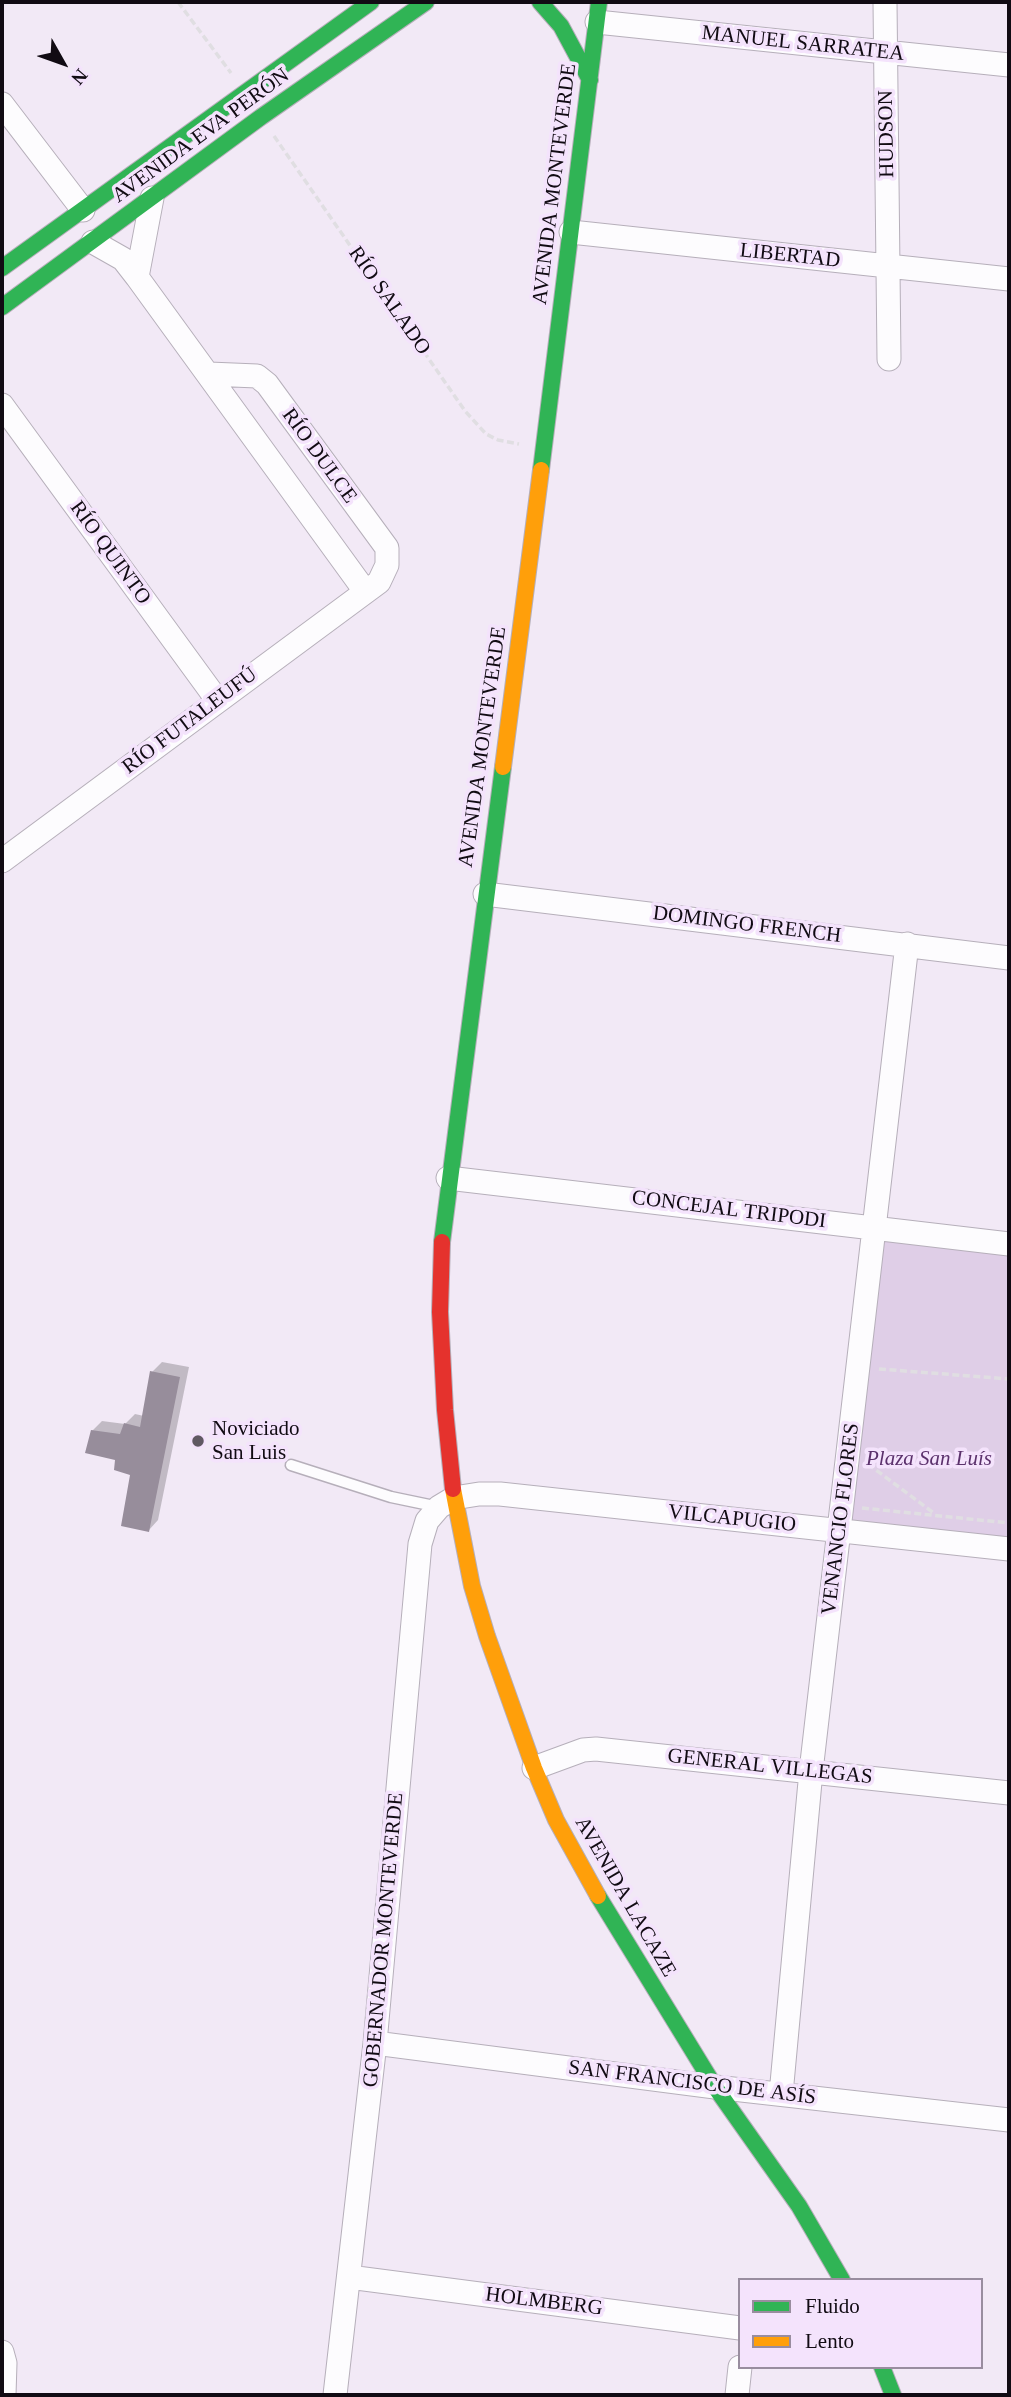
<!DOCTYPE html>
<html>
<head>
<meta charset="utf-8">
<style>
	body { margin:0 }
	#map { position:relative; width:1011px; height:2397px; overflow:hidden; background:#f2e9f6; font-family:"Times New Roman",serif }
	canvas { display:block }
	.frame { position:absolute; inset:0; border:4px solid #110b13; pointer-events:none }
	.legend { position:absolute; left:738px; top:2278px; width:245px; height:91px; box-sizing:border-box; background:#f4e3fc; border:2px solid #998d9f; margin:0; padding:9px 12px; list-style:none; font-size:21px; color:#110b13 }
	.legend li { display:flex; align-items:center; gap:14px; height:35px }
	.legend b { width:35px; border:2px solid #998d9f }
	.north { position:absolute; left:28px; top:28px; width:70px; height:70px; -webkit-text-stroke:5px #f4e3fc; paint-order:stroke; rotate:130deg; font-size:19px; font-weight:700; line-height:28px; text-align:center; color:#110b13 }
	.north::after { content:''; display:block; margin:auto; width:24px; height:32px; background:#110b13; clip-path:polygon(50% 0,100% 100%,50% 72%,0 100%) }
</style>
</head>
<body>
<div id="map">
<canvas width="1011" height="2397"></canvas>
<div class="frame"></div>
<ul class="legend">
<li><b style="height:9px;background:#30b455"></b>Fluido</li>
<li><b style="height:9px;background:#ff9f0a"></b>Lento</li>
</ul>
<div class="north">N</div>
</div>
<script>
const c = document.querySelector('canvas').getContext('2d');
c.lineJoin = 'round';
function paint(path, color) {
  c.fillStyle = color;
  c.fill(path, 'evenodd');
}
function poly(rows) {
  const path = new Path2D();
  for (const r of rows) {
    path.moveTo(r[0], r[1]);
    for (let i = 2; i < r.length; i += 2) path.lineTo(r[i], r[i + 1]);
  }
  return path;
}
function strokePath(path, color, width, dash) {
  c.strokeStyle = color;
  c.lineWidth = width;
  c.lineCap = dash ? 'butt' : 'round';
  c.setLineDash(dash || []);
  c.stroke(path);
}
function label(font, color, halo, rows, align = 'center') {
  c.font = font + ' "Times New Roman",serif';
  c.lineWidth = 7;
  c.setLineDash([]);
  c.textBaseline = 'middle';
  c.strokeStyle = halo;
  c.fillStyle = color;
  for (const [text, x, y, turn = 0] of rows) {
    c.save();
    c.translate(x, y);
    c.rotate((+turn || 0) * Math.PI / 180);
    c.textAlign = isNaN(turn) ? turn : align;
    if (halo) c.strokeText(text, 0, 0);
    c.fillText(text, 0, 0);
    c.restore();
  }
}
const green = poly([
	[874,1227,1009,1244,1009,1549,839,1531]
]);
const shadow = poly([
	[162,1362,189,1367,158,1520,149,1530,132,1474,92,1431,102,1421,125,1424,135,1414,144,1416,152,1372]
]);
const building = poly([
	[150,1371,180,1377,149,1532,121,1526,130,1475,114,1470,115,1460,85,1453,91,1430,120,1434,124,1423,140,1427]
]);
const path = poly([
	[178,2,231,73],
	[274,136,465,411,486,434,498,440,519,444],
	[879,1369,1009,1379],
	[868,1464,935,1514],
	[862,1508,1009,1523]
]);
const lane = poly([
	[291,1465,391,1497,439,1507]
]);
const street = poly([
	[885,2,889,359],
	[597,22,1009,65],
	[2,104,83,210],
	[571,232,1009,279],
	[93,242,123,259,137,277,365,591],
	[137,277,152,198],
	[2,405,218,701],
	[2,861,379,582,387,565,387,548,267,384,257,376,209,374],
	[485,894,1009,958],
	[448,1178,1009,1244],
	[534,1768,583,1750,596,1749,1009,1793],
	[375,2043,715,2087,1009,2120],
	[781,2094,811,1771,907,944],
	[349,2277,740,2328],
	[2,2352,5,2363,4,2395],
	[335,2395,375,2043,420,1544,427,1521,439,1507,454,1498,479,1494,500,1494,1009,1549],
	[737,2395,740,2367]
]);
const fast = poly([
	[540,2,561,26,590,80],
	[2,268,371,2],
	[2,307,261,117,426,2],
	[541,470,599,2],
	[442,1242,503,767],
	[598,1896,715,2087,799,2206,842,2280],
	[882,2367,893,2395]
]);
const slow = poly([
	[503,767,541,470],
	[453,1489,472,1586,487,1636,534,1768,556,1820,598,1896]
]);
const jam = poly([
	[442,1242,440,1312,445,1410,453,1489]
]);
const markers = [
	[198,1441,7,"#605962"]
];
const streetNames = [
	["MANUEL SARRATEA",803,44,6],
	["HUDSON",887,134,-91],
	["AVENIDA EVA PERÓN",201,136,-36],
	["AVENIDA MONTEVERDE",555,184,-83],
	["LIBERTAD",790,256,6],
	["RÍO SALADO",389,301,55],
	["RÍO DULCE",319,456,54],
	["RÍO QUINTO",110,553,54],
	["RÍO FUTALEUFÚ",190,721,-37],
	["AVENIDA MONTEVERDE",483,747,-82],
	["DOMINGO FRENCH",747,925,7],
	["CONCEJAL TRIPODI",729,1210,7],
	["VILCAPUGIO",732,1519,6],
	["VENANCIO FLORES",841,1519,-83],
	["GENERAL VILLEGAS",770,1767,6],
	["AVENIDA LACAZE",625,1897,60],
	["GOBERNADOR MONTEVERDE",384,1940,-85],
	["SAN FRANCISCO DE ASÍS",692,2083,7],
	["HOLMBERG",544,2302,7]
];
const poiNames = [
	["Noviciado",212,1429],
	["San Luis",212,1453]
];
const parkNames = [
	["Plaza San Luís",929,1459]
];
paint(green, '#dfcee7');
paint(shadow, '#0003');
paint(building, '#978d9b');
strokePath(lane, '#b6afba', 13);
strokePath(street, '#b6afba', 25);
strokePath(fast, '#b6afba', 18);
strokePath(slow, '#b6afba', 18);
strokePath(jam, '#b6afba', 18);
strokePath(path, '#e0dee2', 3.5, [7, 3.5]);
strokePath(lane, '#fdfcfe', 10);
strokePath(street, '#fdfcfe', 23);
strokePath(fast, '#30b455', 16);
strokePath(slow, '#ff9f0a', 16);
strokePath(jam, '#e5322d', 16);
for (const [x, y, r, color] of markers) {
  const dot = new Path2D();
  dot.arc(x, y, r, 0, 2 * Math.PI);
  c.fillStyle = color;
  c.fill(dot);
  strokePath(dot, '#f4e3fc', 2.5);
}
label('21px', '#110b13', '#f4e3fc', streetNames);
label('21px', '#110b13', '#f4e3fc', poiNames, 'left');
label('italic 21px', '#5b316c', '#f4e3fc', parkNames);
</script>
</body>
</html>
